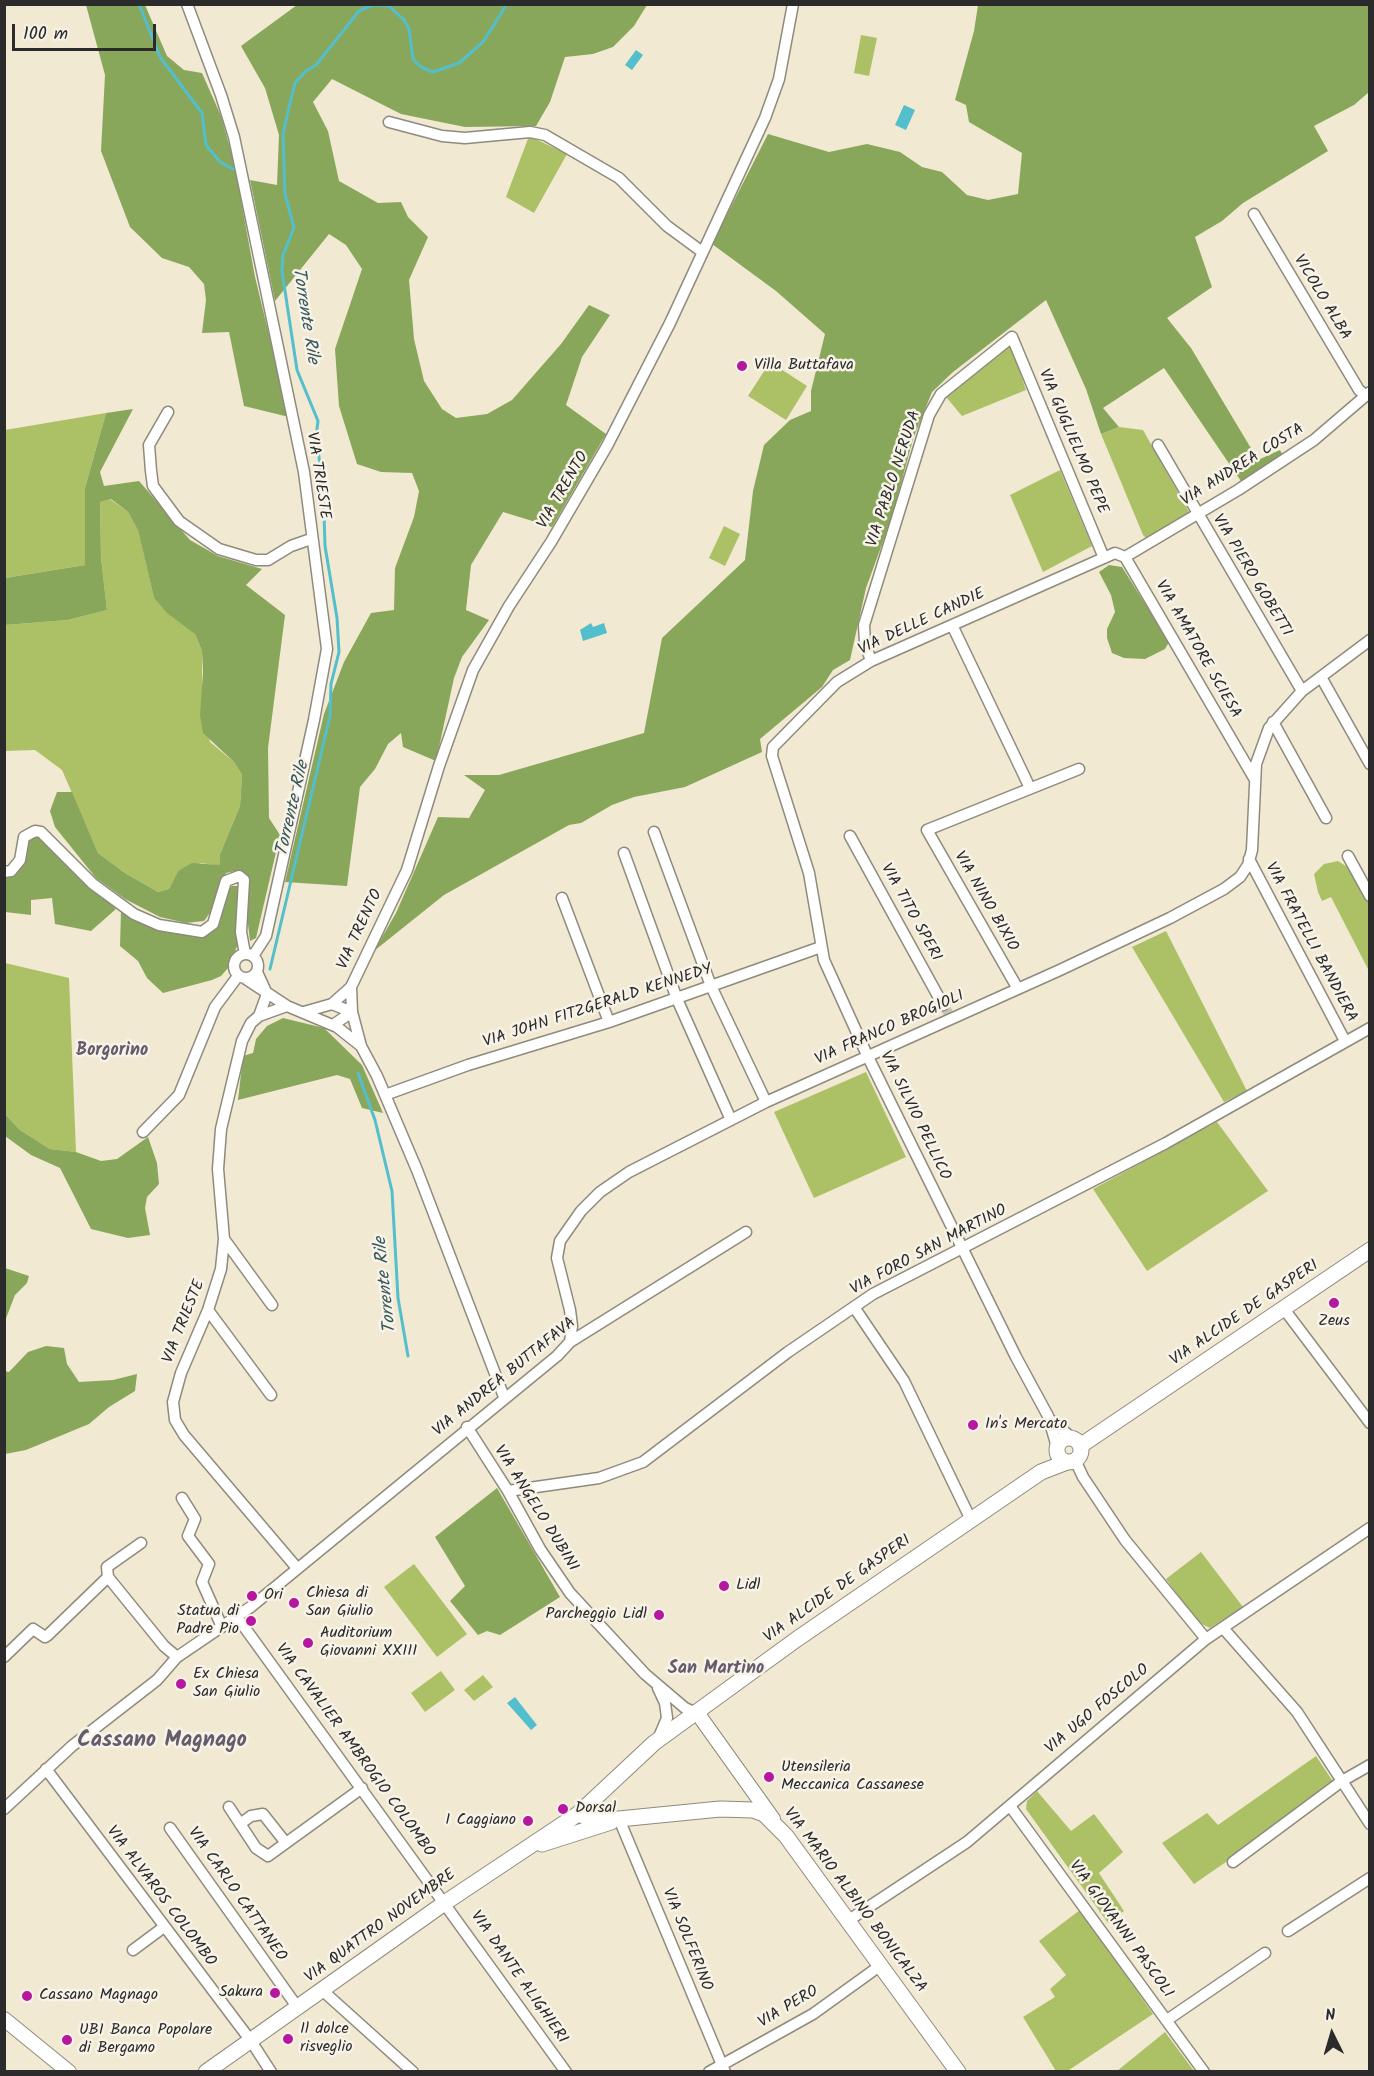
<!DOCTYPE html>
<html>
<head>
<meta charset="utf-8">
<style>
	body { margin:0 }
	#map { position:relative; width:1374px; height:2076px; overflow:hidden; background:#f1e9d2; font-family:Kalam,sans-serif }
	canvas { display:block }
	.frame { position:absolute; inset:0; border:6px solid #2b2b2b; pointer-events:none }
	.north { position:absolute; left:1302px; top:2004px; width:60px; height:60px; -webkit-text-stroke:4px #f7f3e8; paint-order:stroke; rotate:355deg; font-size:16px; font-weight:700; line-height:24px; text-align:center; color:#2b2b2b }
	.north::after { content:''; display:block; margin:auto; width:21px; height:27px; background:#2b2b2b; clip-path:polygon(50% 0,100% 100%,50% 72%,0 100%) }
	.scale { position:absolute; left:12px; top:24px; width:144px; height:27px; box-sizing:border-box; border:3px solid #2b2b2b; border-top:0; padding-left:8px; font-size:18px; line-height:21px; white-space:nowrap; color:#2b2b2b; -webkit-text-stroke:4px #f7f3e8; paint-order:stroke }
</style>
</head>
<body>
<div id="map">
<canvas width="1374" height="2076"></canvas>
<div class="frame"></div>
<div class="north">N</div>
<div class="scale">100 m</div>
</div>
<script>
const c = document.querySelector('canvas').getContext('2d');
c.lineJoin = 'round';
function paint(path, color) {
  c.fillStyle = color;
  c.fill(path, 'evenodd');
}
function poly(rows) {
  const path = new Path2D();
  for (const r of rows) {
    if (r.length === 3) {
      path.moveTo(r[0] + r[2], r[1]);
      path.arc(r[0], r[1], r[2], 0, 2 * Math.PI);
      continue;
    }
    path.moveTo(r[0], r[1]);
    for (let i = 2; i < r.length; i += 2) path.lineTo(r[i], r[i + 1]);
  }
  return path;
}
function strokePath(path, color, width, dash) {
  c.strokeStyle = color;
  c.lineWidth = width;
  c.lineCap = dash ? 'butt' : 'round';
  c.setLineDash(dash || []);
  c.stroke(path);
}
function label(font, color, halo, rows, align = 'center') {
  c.font = font + ' Kalam,sans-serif';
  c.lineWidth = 5;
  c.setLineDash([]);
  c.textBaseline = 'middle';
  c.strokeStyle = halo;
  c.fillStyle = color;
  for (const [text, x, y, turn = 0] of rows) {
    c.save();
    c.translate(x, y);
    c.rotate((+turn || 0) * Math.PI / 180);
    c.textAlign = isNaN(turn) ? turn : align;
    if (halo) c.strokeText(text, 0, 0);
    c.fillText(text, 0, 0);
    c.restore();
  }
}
const green = poly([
	[861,35,877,38,869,76,854,73],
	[529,136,567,154,534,213,506,197],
	[1011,345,1026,390,962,416,946,397],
	[770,362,807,386,786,420,748,396],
	[106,413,85,488,85,565,5,578,5,430],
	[1119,427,1143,430,1189,512,1149,541,1143,535,1101,434],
	[1060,470,1092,546,1043,572,1010,495],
	[110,499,128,512,138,529,154,598,195,634,202,651,202,693,210,742,234,762,242,775,240,806,220,854,220,866,201,863,178,871,169,889,158,892,125,873,98,853,62,770,35,750,5,751,4,625,68,620,107,610,101,558,100,502],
	[724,526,740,534,725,566,709,558],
	[1338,861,1352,870,1369,903,1369,971,1331,897,1322,901,1318,892,1314,874,1324,864],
	[1166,931,1247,1091,1224,1102,1132,947],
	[5,963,69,978,76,1152,50,1149,20,1130,5,1114],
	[866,1072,906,1157,814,1198,774,1112],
	[1217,1122,1268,1191,1147,1271,1093,1189],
	[1201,1552,1243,1607,1210,1628,1198,1622,1166,1579],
	[414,1564,467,1634,437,1657,384,1587],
	[441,1671,455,1690,425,1712,411,1693],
	[483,1675,493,1687,474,1701,464,1690],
	[1316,1756,1336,1786,1194,1884,1162,1843,1207,1813,1218,1825],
	[1037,1791,1071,1831,1094,1814,1123,1852,1099,1873,1124,1911,1108,1923,1026,1809,1027,1801],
	[1080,1910,1153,2014,1066,2072,1056,2071,1023,2017,1055,1997,1050,1989,1066,1975,1039,1941],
	[1165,2032,1194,2071,1117,2071]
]);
const forest = poly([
	[86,5,145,5,167,56,184,70,202,73,221,116,234,162,255,277,289,417,244,406,229,332,202,333,206,300,204,284,189,267,162,258,130,227,101,151,105,75],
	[297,5,647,5,634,26,613,47,593,54,565,57,550,102,536,126,465,127,401,114,332,79,313,102,328,131,339,181,378,203,401,202,408,217,428,237,409,280,414,339,424,381,442,409,456,418,487,414,512,400,561,344,589,305,610,315,582,357,566,405,606,434,552,527,503,512,471,565,466,610,489,620,462,657,454,678,436,761,403,747,401,733,388,744,375,769,360,787,347,886,285,882,324,714,344,662,371,613,394,610,395,568,414,517,419,491,412,473,381,472,357,464,339,406,335,349,362,269,346,245,329,234,275,301,250,180,277,185,279,135,265,88,241,46],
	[978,5,1369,5,1369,92,1354,105,1314,126,1328,151,1243,203,1222,221,1195,237,1212,287,1167,318,1191,348,1258,460,1280,450,1288,464,1243,484,1164,368,1103,408,1119,427,1101,434,1086,389,1046,300,953,372,932,392,913,439,892,517,866,588,850,660,833,670,822,687,760,739,762,752,685,787,634,797,612,805,581,823,569,825,444,895,374,951,396,913,438,817,469,818,485,790,464,775,499,775,644,733,662,638,745,560,753,491,764,445,790,420,811,411,811,391,825,334,776,291,712,244,768,134,829,152,867,144,900,152,922,167,942,172,967,195,988,200,1018,194,1022,153,969,122,966,105,955,100,974,31],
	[133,409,100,472,104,486,139,481,190,540,218,556,262,569,246,585,285,615,268,748,269,818,280,835,256,938,250,941,242,873,235,871,226,873,212,910,204,921,186,923,160,917,125,899,96,878,55,827,50,811,57,792,72,792,98,853,125,873,158,892,169,889,178,871,192,863,220,865,220,854,240,806,242,775,234,762,203,733,200,715,203,672,202,651,195,634,167,613,154,598,138,530,128,512,111,499,100,502,101,558,107,610,68,620,5,625,5,578,85,565,85,488,106,413],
	[1109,565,1122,567,1169,642,1165,649,1145,659,1124,658,1112,653,1107,638,1107,629,1115,612,1111,595,1099,572],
	[39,834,116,909,91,931,55,924,52,898,31,900,31,915,5,912,5,875,28,839],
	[232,886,237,886,239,890,238,944,228,968,221,976,212,980,163,993,147,978,138,961,120,946,121,911,148,927,183,934,205,934,220,922,226,893],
	[283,1018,324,1028,362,1065,383,1113,362,1108,350,1079,337,1075,238,1100,243,1056,253,1053,256,1039,267,1026],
	[5,1114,20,1130,50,1149,76,1152,101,1161,117,1159,148,1137,157,1163,159,1184,147,1197,145,1208,150,1235,128,1238,91,1229,60,1168,31,1155,5,1136],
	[5,1268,29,1276,27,1283,15,1295,5,1321],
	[46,1346,64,1348,67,1364,79,1382,113,1380,137,1374,135,1391,109,1407,89,1424,26,1450,5,1454,5,1371,9,1372,28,1352],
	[497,1488,560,1597,500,1635,487,1631,478,1635,450,1601,465,1586,435,1537]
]);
const water = poly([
	[636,50,643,55,632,70,625,65],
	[904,105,915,110,906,130,895,125],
	[591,623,593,627,604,623,607,633,583,641,580,630],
	[515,1697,537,1725,531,1730,507,1703]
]);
const stream = poly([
	[139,4,160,57,202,113,206,145,220,162,235,170],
	[270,969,330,716,331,684,339,652,337,618,325,546,323,484,316,437,318,421,297,370,282,271,283,255,294,228,285,194,283,134,290,103,295,83,306,71,316,65,359,11,373,5,389,6,404,20,409,29,413,59,421,67,433,72,459,63,483,42,507,4],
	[358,1073,375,1120,392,1191,398,1298,408,1356]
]);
const minorTunnel = poly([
	[943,1005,949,1014]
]);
const minor = poly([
	[187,4,221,95,234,137,304,472,327,649,314,720,266,936,253,956],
	[389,122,442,136,465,138,530,132,545,135,619,178,667,226,701,251],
	[1254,214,1359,390,1366,396],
	[168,412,149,445,151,471,153,486,179,521,219,549,256,560,268,560,291,546,311,539],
	[1158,445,1302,691],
	[1125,557,1238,490,1314,440,1370,392],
	[952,625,1030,788],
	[871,661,865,643,864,625,929,415,941,394,1012,337,1104,558],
	[1321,677,1370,764],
	[1273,722,1326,818],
	[654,832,711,986,766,1102],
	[850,836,943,1005],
	[624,853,677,999,731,1120],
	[1348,856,1370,896],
	[1249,859,1345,1041],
	[4,872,11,871,20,860,24,837,35,831,41,832,93,884,134,914,159,925,202,932,213,924,226,881,239,876,244,880,241,932,245,954],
	[562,898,609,1022],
	[246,966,12],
	[257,972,267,994,259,1016,251,1023,242,1041,221,1129,218,1169,224,1239,221,1269,208,1310,181,1373,173,1402,175,1420,184,1435,297,1568],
	[246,979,287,1006,337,1027,361,1046],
	[351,987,352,1012,361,1046,377,1076,417,1170,504,1397],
	[1018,989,927,830,1079,769],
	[332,1004,352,1012,333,1025],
	[304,1012,332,1004,351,987,407,870,439,766,473,670,509,606,551,542,607,446,670,323,765,118,779,79,793,4],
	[259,1016,287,1006],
	[385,1095,468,1065,609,1022,821,947],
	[143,1132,179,1095,215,1007,238,976],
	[224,1239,272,1305],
	[854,1307,904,1381,971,1520],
	[1284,1309,1370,1423],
	[208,1310,271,1395],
	[570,1342,572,1326,570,1310,557,1258,560,1241,581,1211,600,1192,629,1172,766,1102,1060,970,1170,918,1224,889,1240,877,1248,865,1252,850,1256,764,1269,728,1302,691,1370,640],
	[1052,1421,1072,1438],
	[467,1427,508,1491,540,1549,570,1593,645,1674,685,1708,698,1714],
	[1057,1447,1048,1416,1016,1357,867,1055,824,960,809,873,772,756,773,747,837,682,871,661,1115,553,1125,557,1254,778],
	[1075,1460,1083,1477,1125,1540,1206,1639],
	[508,1491,599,1478,643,1462,788,1352,873,1294,1166,1143,1370,1028],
	[182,1498,195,1519,188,1536,209,1564,202,1582,222,1627],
	[108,1577,107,1567,141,1543],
	[237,1617,566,2072],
	[1223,1628,1297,1712,1370,1824],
	[4,1657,33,1629,45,1637,48,1635,108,1577,164,1646,177,1657],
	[658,1688,665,1703,667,1718,659,1737],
	[46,1769,251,2041,271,2072],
	[1010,1806,1204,2072],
	[229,1807,256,1848,268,1856,362,1788],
	[4,1809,72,1746,157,1680,177,1657,252,1606,557,1356,570,1342,746,1232],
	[619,1819,725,2072],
	[240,1824,251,1816,263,1814,286,1843],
	[170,1828,298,2008],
	[1233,1862,1342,1781,1370,1765],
	[849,1920,967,1842,1206,1639,1370,1528],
	[1288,1931,1370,1878],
	[133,1950,164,1927],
	[323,1991,413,2072],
	[1167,2020,1265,1953],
	[709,2072,813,2014,881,1965]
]);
const tertiary = poly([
	[698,1714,773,1819],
	[4,2019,69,2072]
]);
const secondary = poly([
	[1069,1450,12],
	[1080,1446,1370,1250],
	[578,1814,589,1818,619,1819,720,1809,753,1810,764,1814,786,1836,958,2072],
	[542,1844,611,1822],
	[206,2072,446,1902,578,1814,654,1743,797,1639,1041,1472,1067,1462]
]);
const markers = [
	[742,366,6,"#b5179e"],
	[1334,1303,6,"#b5179e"],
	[973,1425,6,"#b5179e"],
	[724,1586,6,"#b5179e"],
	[252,1596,6,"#b5179e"],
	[294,1603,6,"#b5179e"],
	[659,1615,6,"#b5179e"],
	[251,1621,6,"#b5179e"],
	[308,1643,6,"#b5179e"],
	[181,1684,6,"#b5179e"],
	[769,1777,6,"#b5179e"],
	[563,1809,6,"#b5179e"],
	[528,1821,6,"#b5179e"],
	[275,1993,6,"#b5179e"],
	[27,1996,6,"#b5179e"],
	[288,2039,6,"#b5179e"],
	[67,2040,6,"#b5179e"]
];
const streetNames = [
	["VICOLO ALBA",1321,298,59],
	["VIA GUGLIELMO PEPE",1072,442,67],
	["VIA ANDREA COSTA",1243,466,-32],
	["VIA TRIESTE",317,476,81],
	["VIA PABLO NERUDA",895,479,-72],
	["VIA TRENTO",564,491,-60],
	["VIA PIERO GOBETTI",1251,576,59],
	["VIA DELLE CANDIE",922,623,-25],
	["VIA AMATORE SCIESA",1197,650,60],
	["VIA NINO BIXIO",985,902,60],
	["VIA TITO SPERI",910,913,61],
	["VIA TRENTO",361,930,-65],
	["VIA FRATELLI BANDIERA",1310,943,62],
	["VIA JOHN FITZGERALD KENNEDY",598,1007,-18],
	["VIA FRANCO BROGIOLI",890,1029,-24],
	["VIA SILVIO PELLICO",914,1116,64],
	["VIA FORO SAN MARTINO",929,1251,-28],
	["VIA ALCIDE DE GASPERI",1245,1314,-34],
	["VIA TRIESTE",185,1322,-68],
	["VIA ANDREA BUTTAFAVA",505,1378,-39],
	["VIA ANGELO DUBINI",535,1509,58],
	["VIA ALCIDE DE GASPERI",838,1590,-35],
	["VIA UGO FOSCOLO",1098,1710,-40],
	["VIA CAVALIER AMBROGIO COLOMBO",354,1751,54],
	["VIA CARLO CATTANEO",236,1895,55],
	["VIA ALVAROS COLOMBO",160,1897,53],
	["VIA MARIO ALBINO BONICALZA",854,1901,53],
	["VIA QUATTRO NOVEMBRE",381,1927,-36],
	["VIA GIOVANNI PASCOLI",1120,1930,54],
	["VIA SOLFERINO",686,1940,68],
	["VIA DANTE ALIGHIERI",518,1978,55],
	["VIA PERO",789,2008,-31]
];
const poiNames = [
	["Villa Buttafava",754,366],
	["Zeus",1334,1322,"center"],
	["In's Mercato",985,1425],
	["Lidl",736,1586],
	["Chiesa di",306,1594],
	["San Giulio",306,1612],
	["Ori",264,1596],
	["Statua di",239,1612,"right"],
	["Padre Pio",239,1630,"right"],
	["Parcheggio Lidl",647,1615,"right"],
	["Auditorium",320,1634],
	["Giovanni XXIII",320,1652],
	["Ex Chiesa",193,1675],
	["San Giulio",193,1693],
	["Utensileria",781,1768],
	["Meccanica Cassanese",781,1786],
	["Dorsal",575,1809],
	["I Caggiano",516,1821,"right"],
	["Sakura",263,1993,"right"],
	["Cassano Magnago",39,1996],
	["Il dolce",300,2030],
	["risveglio",300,2048],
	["UBI Banca Popolare",79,2031],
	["di Bergamo",79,2049]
];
const waterNames = [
	["Torrente Rile",304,316,81],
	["Torrente Rile",294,809,-77],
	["Torrente Rile",387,1285,-96]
];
const neighbourhoodNames = [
	["Borgorino",112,1052],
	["San Martino",716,1670]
];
const districtNames = [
	["Cassano Magnago",162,1742]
];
paint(green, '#acc165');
paint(forest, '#89a75a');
paint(water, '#53bfcc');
strokePath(stream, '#53bfcc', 3);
strokePath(minorTunnel, '#c9c3b1', 10, [10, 5]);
strokePath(minor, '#8e8a7e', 13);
strokePath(tertiary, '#8e8a7e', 16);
strokePath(secondary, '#8e8a7e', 17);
strokePath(minor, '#fff', 10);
strokePath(tertiary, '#fff', 14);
strokePath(secondary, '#fff', 15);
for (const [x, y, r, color] of markers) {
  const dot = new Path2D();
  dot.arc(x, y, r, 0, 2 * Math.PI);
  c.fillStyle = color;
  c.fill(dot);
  strokePath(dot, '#f7f3e8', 2);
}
label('16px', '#2b2b2b', '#f7f3e8', streetNames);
label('16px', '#2b2b2b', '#f7f3e8', poiNames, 'left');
label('italic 18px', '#37575b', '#f7f3e8', waterNames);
label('bold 18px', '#645b6b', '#f7f3e8', neighbourhoodNames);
label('bold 22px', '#645b6b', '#f7f3e8', districtNames);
</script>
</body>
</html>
